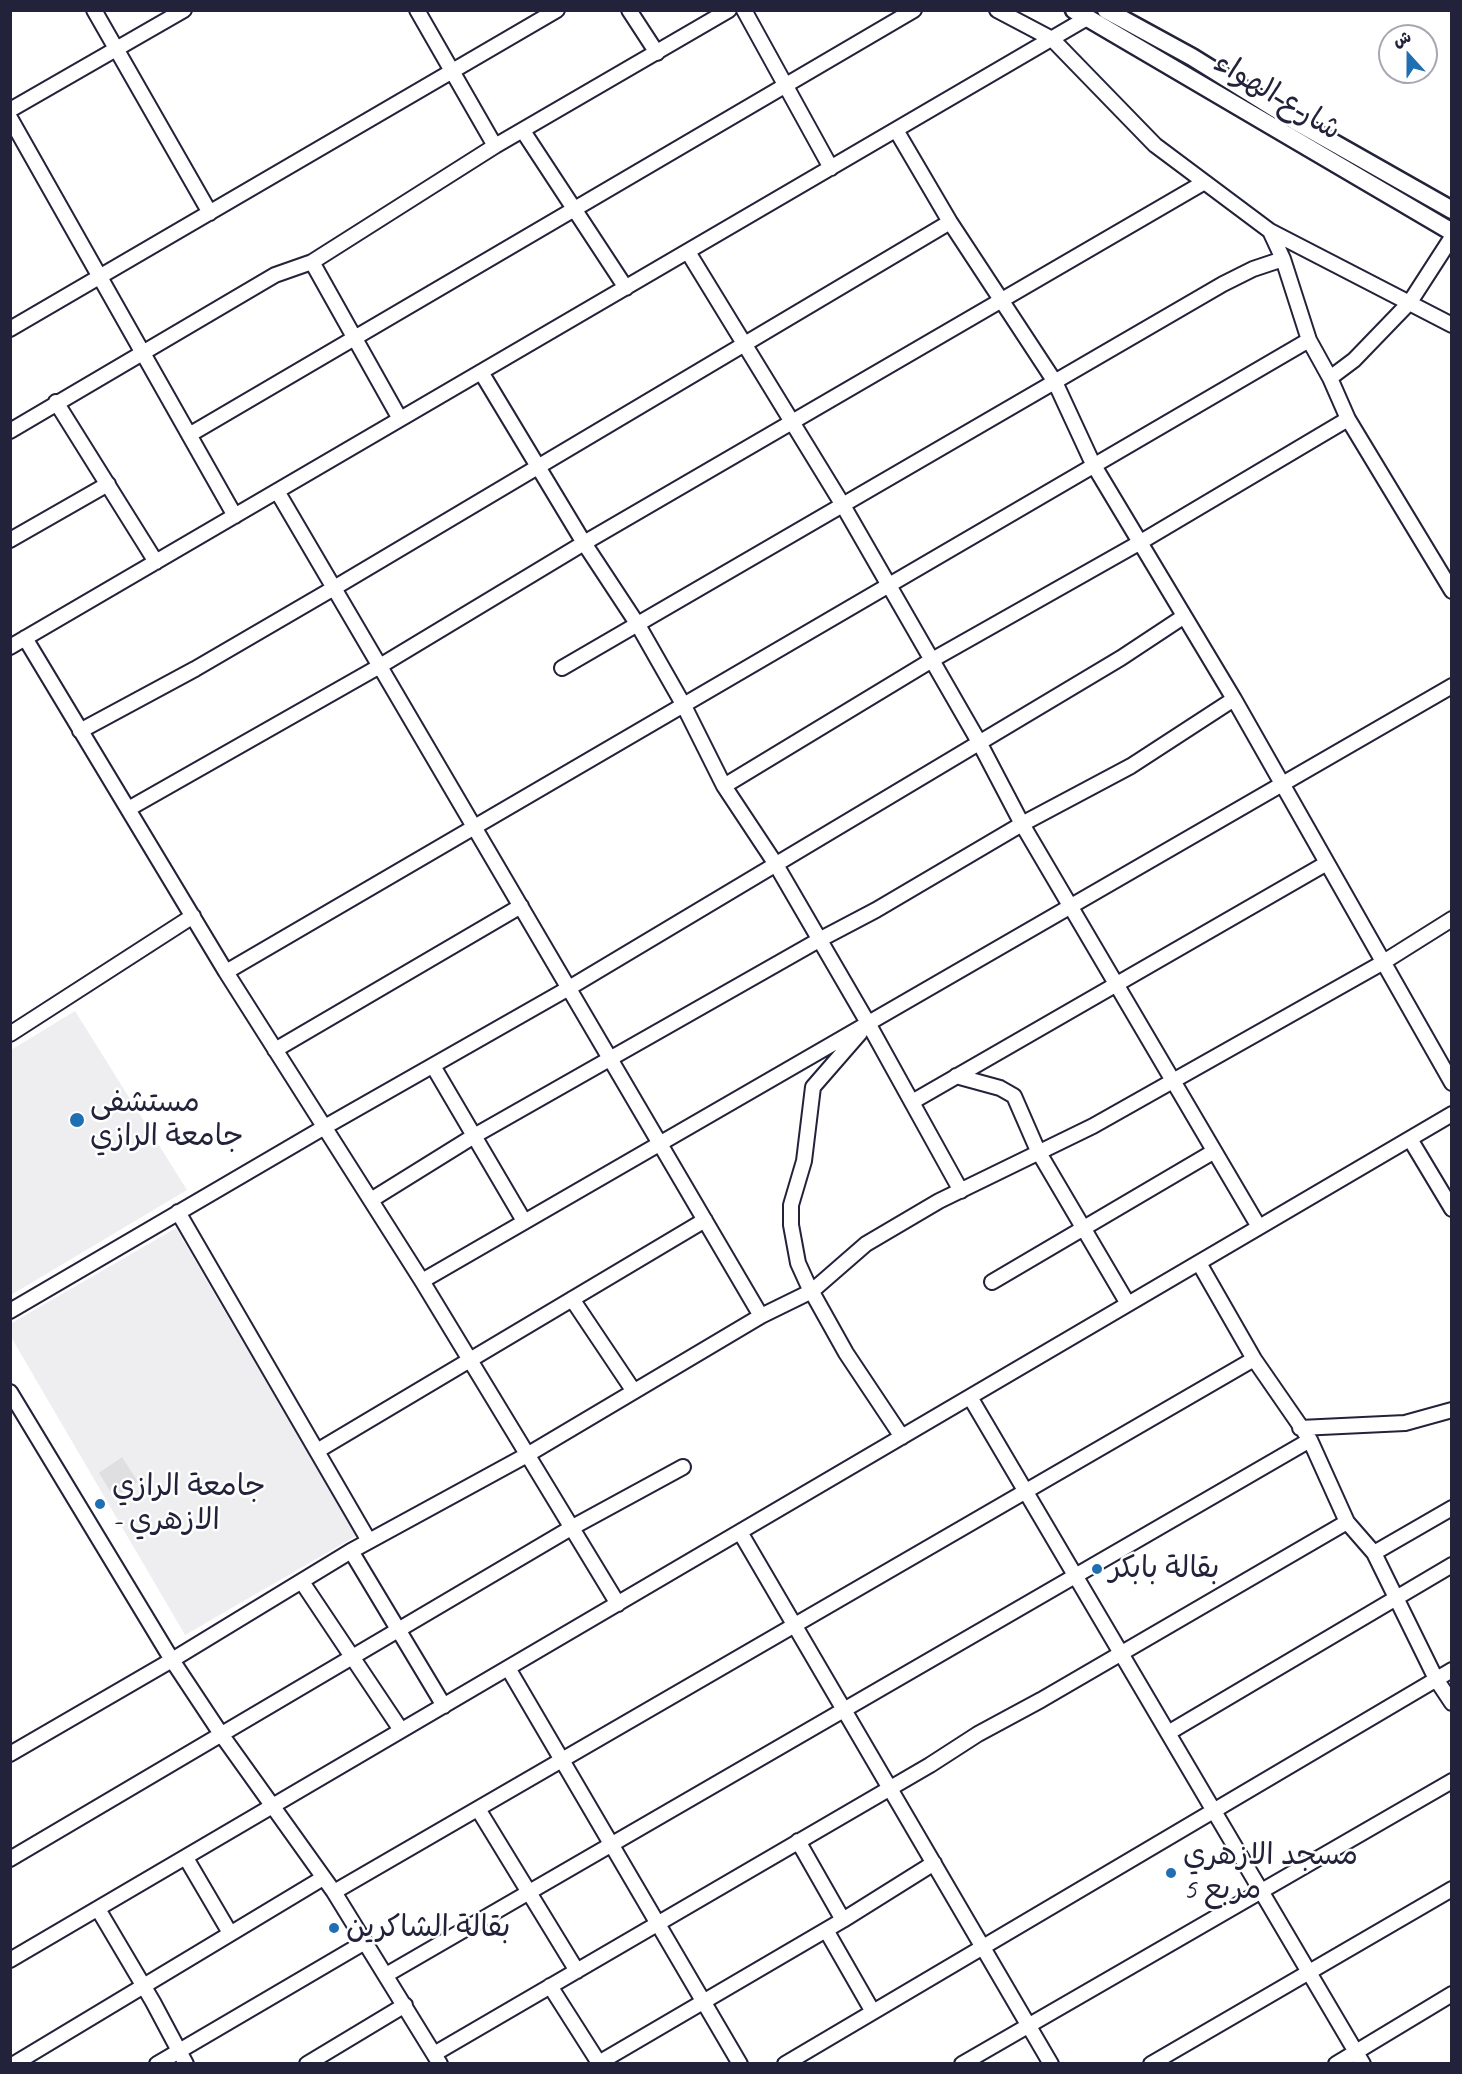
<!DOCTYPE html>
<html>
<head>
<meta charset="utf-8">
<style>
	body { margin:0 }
	#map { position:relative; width:1462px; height:2074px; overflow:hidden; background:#fff; font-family:Caveat,"Playpen Sans Arabic",sans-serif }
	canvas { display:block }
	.frame { position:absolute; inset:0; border:12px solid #22223b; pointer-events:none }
	.north { position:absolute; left:1378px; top:24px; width:60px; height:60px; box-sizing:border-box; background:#fff; border:2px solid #a7a7b1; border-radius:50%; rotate:339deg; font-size:16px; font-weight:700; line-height:24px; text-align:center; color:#22223b }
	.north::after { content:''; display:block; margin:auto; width:21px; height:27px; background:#1f6fb2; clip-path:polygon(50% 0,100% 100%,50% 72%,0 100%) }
</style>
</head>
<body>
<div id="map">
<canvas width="1462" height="2074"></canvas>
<div class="frame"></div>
<div class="north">ش</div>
</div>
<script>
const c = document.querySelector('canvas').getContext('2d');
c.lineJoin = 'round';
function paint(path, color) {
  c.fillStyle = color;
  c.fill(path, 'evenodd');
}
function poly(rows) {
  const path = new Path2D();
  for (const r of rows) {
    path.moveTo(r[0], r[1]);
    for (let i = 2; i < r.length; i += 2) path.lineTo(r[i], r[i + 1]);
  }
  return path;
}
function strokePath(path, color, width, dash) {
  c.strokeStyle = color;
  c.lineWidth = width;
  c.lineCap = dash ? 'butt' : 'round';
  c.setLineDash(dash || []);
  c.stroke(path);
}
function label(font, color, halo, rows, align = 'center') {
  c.font = font + ' Caveat,"Playpen Sans Arabic",sans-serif';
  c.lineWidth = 5;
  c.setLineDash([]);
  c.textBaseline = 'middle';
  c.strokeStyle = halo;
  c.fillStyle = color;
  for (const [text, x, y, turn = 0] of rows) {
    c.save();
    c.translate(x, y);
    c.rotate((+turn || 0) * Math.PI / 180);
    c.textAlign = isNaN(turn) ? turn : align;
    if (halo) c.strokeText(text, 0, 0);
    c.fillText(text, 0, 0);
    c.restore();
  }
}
const built = poly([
	[75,1011,187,1190,11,1295,11,1050],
	[176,1228,356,1536,185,1635,11,1337,10,1324]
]);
const green = poly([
	[122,1457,138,1482,114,1497,99,1473]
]);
const minor = poly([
	[94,10,210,213],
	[417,10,495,146],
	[629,10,657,53],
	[744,10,831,168],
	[997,10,1052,39,1155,145,1270,231,1452,325],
	[10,110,184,10],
	[10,118,235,516],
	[896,130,950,222,1055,382,1093,464,1234,699],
	[523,131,626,288],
	[1270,231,1283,259,1309,340,1330,378,1348,419,1452,591],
	[688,252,841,502,979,742,1022,824,1259,1227],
	[312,262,400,419],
	[10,329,557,10],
	[481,372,584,543,638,625,683,704,724,786,775,863,868,1023,961,1191],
	[1330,378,1354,360,1410,302,1452,237],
	[56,402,156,562],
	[10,431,275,275,312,262,495,146,729,10],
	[189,435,914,10],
	[277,491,761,1316],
	[10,540,108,484],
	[25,638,226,972,422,1281,618,1604],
	[10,647,1087,18],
	[562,668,1223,284,1253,269,1283,259],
	[80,731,195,669,334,588,950,222],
	[724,786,932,660,1139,543,1348,419],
	[130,808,380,666,584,543,1203,183],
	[226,972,1309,340],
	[860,1033,813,1087,804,1161,791,1205,791,1225,798,1263,808,1285,846,1353,902,1437],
	[10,1034,193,916],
	[275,1050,521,906],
	[433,1066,524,1221],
	[956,1076,1000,1088,1014,1096,1038,1151,1128,1304],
	[912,1102,1327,863],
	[1410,1139,1452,1209],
	[371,1200,474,1136,819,940,876,910,1022,824,1131,766,1234,699,1452,1083],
	[178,1212,369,1541],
	[1199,1263,1254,1359,1310,1440,1347,1522,1374,1553,1436,1679,1452,1703],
	[422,1281,1452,686],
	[992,1282,1213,1152],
	[572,1299,633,1390],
	[10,1311,323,1128,569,988,1121,658,1183,617],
	[10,1392,172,1660,221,1734,334,1892,440,2064],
	[970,1397,1363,2064],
	[1300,1428,1405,1423,1452,1410],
	[317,1451,705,1220],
	[740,1532,1051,2064],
	[351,1551,444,1706],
	[1374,1553,1452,1508],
	[302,1582,401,1730],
	[508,1668,740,2064],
	[1168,1733,1452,1565],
	[10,1754,172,1660,351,1551,527,1455,761,1316,812,1291,866,1244,939,1201,1093,1126,1382,963,1452,919],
	[478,1809,577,1971],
	[798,1841,843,1920],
	[186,1858,230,1933],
	[10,1859,571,1528,683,1467],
	[334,1892,1254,1359],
	[98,1909,153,2002,186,2064],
	[826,1930,873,2012],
	[10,1960,1452,1114],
	[386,1975,1310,1440],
	[550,1986,599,2063],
	[434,2054,930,1765,978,1734,1041,1700,1347,1522],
	[14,2064,323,1878],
	[157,2064,365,1942],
	[307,2064,405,2005],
	[597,2064,843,1920,934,1863],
	[785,2064,1452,1670],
	[962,2064,1452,1781],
	[1151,2064,1452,1889],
	[1336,2064,1452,1994]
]);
const major = poly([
	[1074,10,1452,232],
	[1106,10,1192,57,1295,121,1452,210]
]);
const markers = [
	[77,1120,8,"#1f6fb2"],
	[100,1504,6,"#1f6fb2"],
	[1097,1569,6,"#1f6fb2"],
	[1171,1873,6,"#1f6fb2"],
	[334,1928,6,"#1f6fb2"]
];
const streetNames = [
	["شارع الهواء",1277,97,31]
];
const poiNames = [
	["مستشفى",90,1103],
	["جامعة الرازي",90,1137],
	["جامعة الرازي",112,1487],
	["- الازهري",112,1521],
	["بقالة بابكر",1109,1569],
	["مسجد الازهري",1183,1856],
	["مربع 5",1183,1890],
	["بقالة الشاكرين",346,1928]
];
paint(built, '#eeeef1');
paint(green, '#dfdfe2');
strokePath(minor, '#22223b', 18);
strokePath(major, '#22223b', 21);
strokePath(minor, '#fff', 14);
strokePath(major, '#fff', 16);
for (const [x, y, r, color] of markers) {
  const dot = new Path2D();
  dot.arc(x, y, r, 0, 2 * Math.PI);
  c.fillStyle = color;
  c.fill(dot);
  strokePath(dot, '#fff', 2);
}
label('30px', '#22223b', '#fff', streetNames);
label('30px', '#22223b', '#fff', poiNames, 'left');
</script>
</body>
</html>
